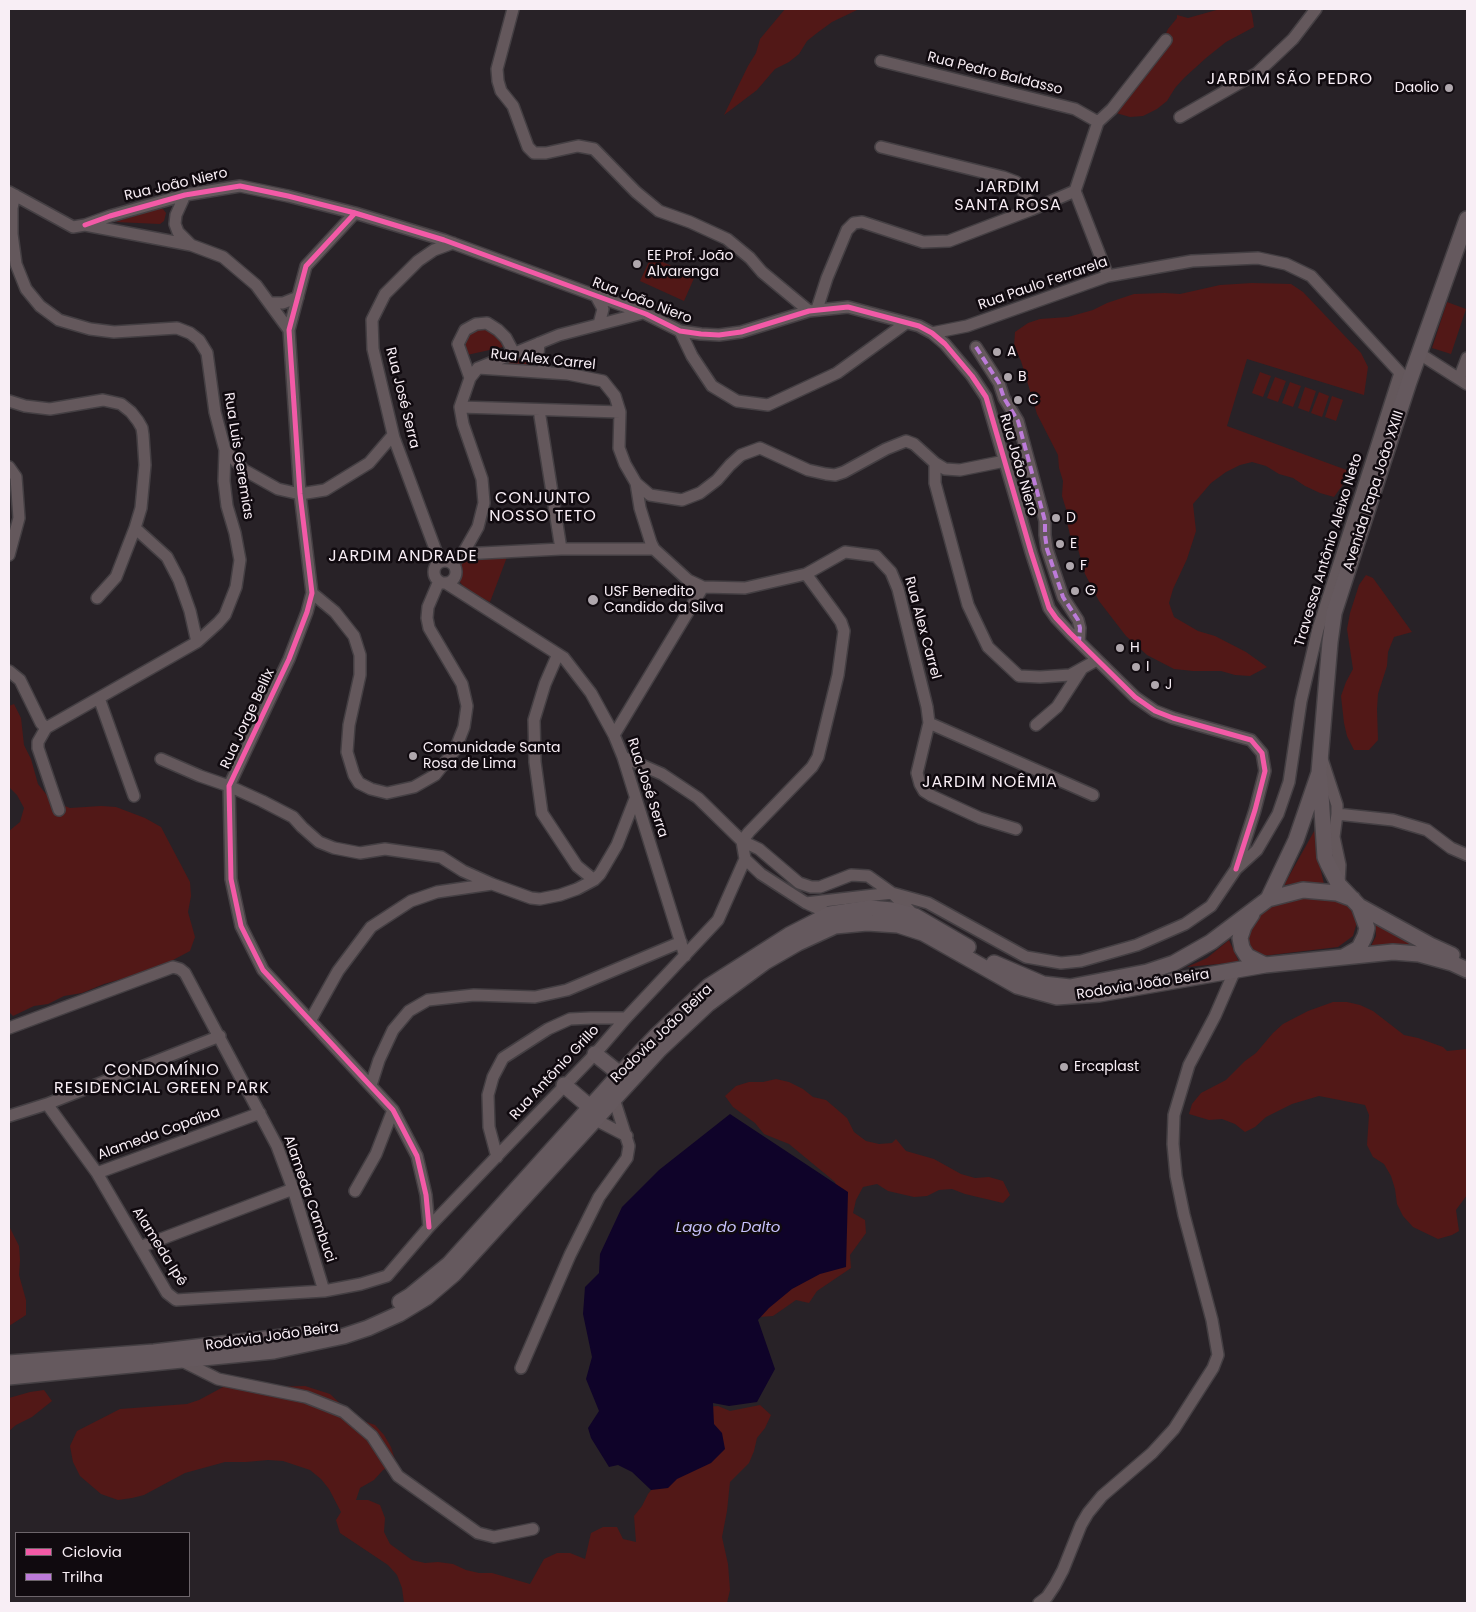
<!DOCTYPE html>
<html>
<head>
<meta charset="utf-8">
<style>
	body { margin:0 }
	#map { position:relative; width:1476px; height:1612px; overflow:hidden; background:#282227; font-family:Poppins,sans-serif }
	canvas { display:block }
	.frame { position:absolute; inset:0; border:10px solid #f8eef5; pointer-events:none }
	.legend { position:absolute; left:15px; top:1532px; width:175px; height:65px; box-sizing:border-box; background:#100a0f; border:1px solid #6d656b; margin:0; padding:6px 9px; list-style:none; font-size:15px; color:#f8eef5 }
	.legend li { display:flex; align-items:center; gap:10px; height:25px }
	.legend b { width:25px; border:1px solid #6d656b }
</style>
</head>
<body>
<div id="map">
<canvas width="1476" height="1612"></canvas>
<div class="frame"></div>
<ul class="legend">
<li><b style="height:6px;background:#f35aa7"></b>Ciclovia</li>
<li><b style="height:6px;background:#bd7bd9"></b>Trilha</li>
</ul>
</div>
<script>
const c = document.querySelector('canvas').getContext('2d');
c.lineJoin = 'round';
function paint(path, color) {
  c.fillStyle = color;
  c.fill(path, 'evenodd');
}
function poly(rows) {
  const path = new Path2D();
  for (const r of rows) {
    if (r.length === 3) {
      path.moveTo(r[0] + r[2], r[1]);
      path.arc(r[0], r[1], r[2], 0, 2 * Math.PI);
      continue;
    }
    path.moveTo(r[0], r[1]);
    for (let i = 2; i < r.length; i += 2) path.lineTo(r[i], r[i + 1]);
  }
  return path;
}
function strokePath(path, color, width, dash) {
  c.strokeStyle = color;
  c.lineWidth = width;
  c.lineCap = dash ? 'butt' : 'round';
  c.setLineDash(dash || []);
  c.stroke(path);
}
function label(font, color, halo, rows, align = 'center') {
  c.font = font + ' Poppins,sans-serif';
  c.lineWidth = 5;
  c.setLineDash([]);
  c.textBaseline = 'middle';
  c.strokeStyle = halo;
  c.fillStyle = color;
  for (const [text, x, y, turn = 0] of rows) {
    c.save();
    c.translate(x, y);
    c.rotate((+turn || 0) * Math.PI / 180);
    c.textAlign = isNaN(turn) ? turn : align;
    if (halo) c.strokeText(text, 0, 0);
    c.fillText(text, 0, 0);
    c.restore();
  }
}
const green = poly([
	[785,9,859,9,832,22,817,33,807,41,799,54,789,62,775,69,757,90,724,115,748,66,756,53,760,39],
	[1220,9,1250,9,1252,14,1254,27,1226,42,1206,58,1184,78,1175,88,1167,101,1157,109,1143,116,1130,117,1116,113,1161,44,1168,29,1177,18,1177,15,1188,18],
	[157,209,163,209,166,213,164,221,160,224,115,222],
	[651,257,695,276,684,301,640,281],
	[1252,283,1291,284,1303,292,1361,353,1368,367,1364,395,1247,359,1227,426,1352,472,1334,497,1320,493,1305,486,1293,478,1279,474,1266,466,1252,462,1240,465,1226,472,1211,483,1193,504,1196,531,1187,559,1173,589,1169,603,1174,617,1198,631,1215,636,1246,652,1267,667,1250,676,1235,675,1221,671,1193,671,1174,669,1147,655,1126,636,1099,601,1085,574,1078,549,1070,535,1067,522,1066,509,1062,496,1063,481,1059,468,1058,455,1037,414,1021,361,1014,347,1015,332,1028,323,1040,319,1068,317,1093,310,1107,303,1134,294,1165,293,1180,294,1220,285],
	[1447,302,1466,309,1451,354,1432,348],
	[483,328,491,331,499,338,503,347,467,355,465,341,469,334,477,329],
	[532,352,531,357,534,368,494,366],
	[1260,372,1271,376,1263,397,1252,393],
	[1275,377,1286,381,1278,402,1267,398],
	[1290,382,1301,386,1293,407,1282,403],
	[1305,387,1316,391,1309,412,1298,408],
	[1319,392,1329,396,1322,417,1311,413],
	[1332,396,1343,400,1336,421,1325,417],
	[467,557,507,557,490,602,466,590,460,582,457,575,456,568,459,562],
	[1366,575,1373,578,1412,632,1394,637,1388,652,1387,666,1378,694,1377,709,1378,740,1369,750,1354,750,1347,736,1344,723,1341,696,1346,682,1353,669,1347,629,1350,613,1359,585],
	[14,704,21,718,24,745,31,759,38,784,46,794,57,803,70,808,101,806,116,807,145,818,161,827,190,882,191,896,188,912,195,937,190,951,156,969,104,984,82,993,64,996,48,1004,34,1006,13,1016,9,1012,9,831,20,822,24,808,17,795,9,787,9,706],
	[1317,826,1318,858,1324,884,1304,882,1284,885],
	[1305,893,1332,897,1349,906,1357,922,1353,936,1338,947,1262,956,1249,947,1246,921,1255,911],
	[1375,923,1417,946,1390,945,1371,946,1376,936],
	[1229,940,1239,962,1187,967,1207,958],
	[1333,1002,1347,1002,1360,1005,1373,1011,1404,1035,1418,1038,1443,1047,1447,1051,1467,1049,1467,1195,1456,1210,1459,1231,1452,1235,1438,1239,1413,1227,1403,1216,1397,1204,1395,1189,1391,1176,1384,1164,1373,1157,1367,1145,1369,1115,1365,1105,1319,1096,1292,1104,1266,1117,1255,1127,1245,1132,1235,1124,1222,1119,1209,1120,1189,1114,1192,1104,1201,1093,1226,1080,1245,1061,1256,1053,1273,1033,1283,1024,1308,1011],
	[776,1079,789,1082,803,1089,813,1097,826,1100,847,1118,854,1132,866,1141,879,1144,892,1143,896,1139,906,1151,934,1159,961,1174,975,1178,989,1177,1003,1181,1010,1195,1003,1203,965,1194,952,1189,939,1190,927,1196,914,1197,888,1191,877,1184,863,1187,856,1200,853,1213,865,1220,866,1233,850,1255,851,1268,817,1291,809,1303,796,1300,773,1316,759,1317,840,1195,835,1182,789,1144,764,1134,755,1123,733,1107,725,1096,736,1086,749,1082,763,1082],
	[9,1226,19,1246,20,1260,19,1275,26,1300,26,1315,9,1326],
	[225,1386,237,1388,305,1386,330,1394,350,1413,361,1420,375,1425,384,1435,391,1447,396,1463,383,1470,374,1480,360,1488,356,1500,368,1500,380,1505,385,1518,384,1532,390,1544,412,1560,425,1563,438,1562,453,1564,466,1570,479,1573,492,1573,530,1584,544,1559,557,1553,570,1553,585,1559,591,1533,603,1527,617,1527,623,1539,636,1542,634,1516,642,1506,648,1494,656,1484,705,1407,718,1406,730,1411,760,1405,771,1415,765,1428,757,1438,754,1451,749,1463,730,1482,727,1511,722,1537,728,1564,730,1590,727,1603,404,1603,402,1588,397,1575,388,1565,340,1533,336,1520,341,1512,329,1489,321,1479,310,1470,283,1461,268,1460,246,1462,225,1462,185,1473,144,1495,132,1498,118,1500,101,1494,80,1476,73,1462,70,1446,77,1431,120,1409,187,1404,199,1400],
	[44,1390,52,1401,32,1417,16,1425,9,1431,9,1398,30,1392]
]);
const water = poly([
	[730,1114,848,1192,846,1267,820,1274,792,1289,769,1308,758,1320,775,1369,757,1402,729,1406,713,1403,714,1424,722,1433,725,1449,711,1463,677,1479,668,1488,651,1490,632,1472,618,1465,609,1467,591,1438,588,1428,599,1411,586,1379,592,1357,583,1314,585,1287,599,1273,600,1254,622,1207,659,1170]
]);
const minor = poly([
	[513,9,497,69,498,81,501,91,513,106,528,147,534,153,546,153,578,146,594,149,636,192,659,211,690,222,727,239,750,258,762,272,809,311],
	[881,61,1075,109,1098,122],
	[1180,117,1257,73,1293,39,1316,9],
	[881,147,1003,177,1016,182,1022,189,1033,209],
	[9,192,73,227,85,225,191,245,223,257,256,285,289,330],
	[15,195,12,208,12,234,16,264,26,289,40,306,59,320,90,329,114,332,177,328,190,333,199,340,207,353,215,412,225,450,224,481,227,506,235,533,240,560,236,587,225,615,218,623,197,642,46,728,38,742,38,748,59,810],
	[185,195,176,215,175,224,178,232,191,245],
	[355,213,306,266,289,330,300,494,312,593,307,612,289,659,229,786,231,879,241,926,263,970,393,1110,417,1156,426,1195,429,1227],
	[85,225,110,216,185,195,240,186,288,196,355,213,444,240,646,314,680,331,701,334,719,335,741,332,809,311,848,307,919,326,932,333,945,344,972,376,986,397,1031,552,1049,608,1056,618,1070,633,1135,697,1155,711,1173,718,1251,740,1262,753,1265,771,1255,810,1236,869],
	[1108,276,1075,191,1098,122,1112,109,1166,40],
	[596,296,603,309,599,324],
	[270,303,283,303,298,297],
	[817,309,827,278,847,230,854,223,862,222,923,242,949,241,1033,209,1075,191],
	[680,331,692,356,712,386,737,401,768,405,837,373,906,323],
	[932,333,967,326,1108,276,1192,261,1258,258,1286,264,1311,276,1404,377],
	[539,343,538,355,547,372],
	[976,347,999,383,1004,398,1018,421,1045,521,1045,535,1047,549,1063,597,1078,620,1080,628,1079,642],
	[1420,354,1467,384],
	[478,368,568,374,603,381,615,396,620,412,619,448,625,464,636,483,640,508,651,543,654,549,688,580,703,587,745,588,806,574,845,552,876,556,891,572,898,589,927,707,929,723,917,773,920,784,924,791,932,796,980,818,1016,829],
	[470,378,458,344,465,330,476,324,487,323,498,330,506,338,514,353],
	[1459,379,1467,358],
	[9,401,25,406,50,409,103,400,121,404,131,412,138,421,142,428,143,435,145,465,141,508,135,528,167,557,179,580,190,611,197,642],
	[460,407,620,412],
	[539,410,561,549],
	[225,450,244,470,278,489,300,494,325,490,369,463,393,435],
	[935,463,935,483,968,605,988,647,1019,676,1040,677,1070,675,1097,660],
	[9,467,16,477,19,518,9,555],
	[636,483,650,495,682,500,700,493,717,480,730,465,741,455,760,448,808,470,826,474,835,475,844,472,886,449,906,441,914,444,935,463,945,469,960,470,1005,461],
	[462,554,561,549,654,549],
	[445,572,11],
	[440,562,394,438,373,349,372,320,385,294,418,261,434,250,453,243],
	[453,564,465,550,478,527,484,503,482,479,463,424,460,407,470,378,478,368,483,366,559,335,643,313],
	[446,583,564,658,591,693,614,735,623,757,685,956],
	[312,593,335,612,354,636,360,655,360,675,349,725,347,752,354,775,359,783,371,789,387,793,414,787,435,775,455,750,464,727,467,706,462,684,429,628,427,618,428,607,439,581],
	[97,598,116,577,135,528],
	[558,654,545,684,534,720,535,762,542,813,577,866,594,880],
	[9,671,20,680,41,723,46,728],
	[99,698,134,796],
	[929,723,1093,795],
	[1036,725,1057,707,1081,670],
	[614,735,703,587],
	[623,757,662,774,698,798,742,841,759,849,799,883,811,887,820,887,851,875,868,876,892,893,915,916],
	[161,759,200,776,229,786,262,801,293,817,302,827,319,842,334,848,360,853,385,849,441,857,463,871,492,884,531,898,540,899,560,895,577,889,594,880,600,874,617,845,635,799],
	[1322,759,1337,805,1337,814,1393,820,1427,830,1451,848,1467,855],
	[1337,814,1334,837,1340,865,1339,883],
	[742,841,749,832,812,767,818,757,838,675,844,631,841,622,834,612,806,574],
	[742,841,745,859,761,874,806,903,830,914],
	[806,903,892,893,928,903,1026,957,1061,963,1081,961,1137,945,1185,924,1211,906,1236,869,1257,850,1278,814,1289,782,1301,701,1318,629,1400,373],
	[310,1021,338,971,371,927,411,901,437,892,492,884],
	[9,1028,173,967,180,969,185,973,277,1146,293,1189,324,1291],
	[371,1085,379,1060,393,1030,409,1011,428,1000,474,995,535,997,567,990,681,942],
	[47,1104,97,1173,167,1293,176,1300,324,1291,361,1284,387,1276,429,1227,595,1054,626,1018,718,920,745,859],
	[9,1116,47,1104,220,1036],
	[596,1120,627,1136],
	[497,1157,489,1127,488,1095,493,1077,503,1058,548,1029,570,1019,591,1018,626,1018],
	[97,1173,260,1113],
	[355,1191,376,1154,393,1110],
	[140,1247,293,1189],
	[180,1360,218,1379,306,1397,344,1412,372,1436,398,1476,478,1533,494,1537,533,1529],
	[521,1368,570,1255,599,1197,627,1158,629,1146,614,1099],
	[1039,1603,1047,1597,1055,1585,1063,1570,1081,1525,1088,1513,1102,1496,1152,1453,1174,1429,1213,1368,1218,1355,1212,1320,1184,1215,1176,1176,1173,1144,1174,1115,1189,1065,1215,1016,1235,970]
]);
const major = poly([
	[1320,779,1325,857,1328,864,1339,885,1359,906,1367,928,1365,936,1359,948,1345,956],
	[1268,899,1296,840,1319,773,1330,642,1334,613,1409,382,1467,219],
	[1359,906,1430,945,1452,955],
	[1252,914,1244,926,1240,938,1242,948,1247,956,1265,965],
	[994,963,1043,984,1070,987,1147,972,1174,963,1211,942,1268,899,1303,890,1337,893,1353,899],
	[595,1054,620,1074],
	[564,1085,590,1107],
	[400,1302,410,1296,449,1264,620,1074,657,1035,709,986,789,935,830,914,870,908,892,910,915,916,968,947],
	[9,1363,154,1352,325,1332],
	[9,1377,274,1351,344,1336,368,1328,399,1314,427,1297,454,1274,660,1049,708,1004,765,962,798,943,835,926,867,923,898,925,923,933,1017,986,1057,997,1099,994,1265,965,1393,952,1419,954,1452,963,1467,970]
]);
const quiet = poly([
	[976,347,999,383,1004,398,1018,421,1045,521,1045,535,1047,549,1063,597,1078,620,1080,628,1079,642]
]);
const cycleway = poly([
	[355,213,306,266,289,330,300,494,312,593,307,612,289,659,229,786,231,879,241,926,263,970,393,1110,417,1156,426,1195,429,1227],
	[85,225,110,216,185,195,240,186,288,196,355,213,444,240,646,314,680,331,701,334,719,335,741,332,809,311,848,307,919,326,932,333,945,344,972,376,986,397,1031,552,1049,608,1056,618,1070,633,1135,697,1155,711,1173,718,1251,740,1262,753,1265,771,1255,810,1236,869]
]);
const markers = [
	[1449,88,5,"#afa7ad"],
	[637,264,5,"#afa7ad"],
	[997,352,5,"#afa7ad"],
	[1008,377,5,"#afa7ad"],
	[1018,400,5,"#afa7ad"],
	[1056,518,5,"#afa7ad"],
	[1060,544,5,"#afa7ad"],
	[1070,566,5,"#afa7ad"],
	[1075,591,5,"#afa7ad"],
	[593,600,6,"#afa7ad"],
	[1120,648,5,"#afa7ad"],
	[1136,667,5,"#afa7ad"],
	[1155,685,5,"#afa7ad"],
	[413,756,5,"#afa7ad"],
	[1064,1067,5,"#afa7ad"]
];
const streetNames = [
	["Rua Pedro Baldasso",995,74,14],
	["Rua João Niero",176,185,-13],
	["Rua Paulo Ferrarela",1043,284,-19],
	["Rua João Niero",642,301,21],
	["Rua Alex Carrel",543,360,6],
	["Rua José Serra",402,398,76],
	["Rua Luis Geremias",238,456,81],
	["Rua João Niero",1018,465,74],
	["Avenida Papa João XXIII",1374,491,-72],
	["Travessa Antônio Aleixo Neto",1329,550,-73],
	["Rua Alex Carrel",922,628,75],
	["Rua Jorge Belilx",248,719,-65],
	["Rua José Serra",647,788,72],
	["Rodovia João Beira",1143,985,-9],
	["Rodovia João Beira",662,1034,-44],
	["Rua Antônio Grillo",555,1073,-47],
	["Alameda Copaíba",159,1134,-20],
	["Alameda Cambuci",309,1199,71],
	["Alameda Ipê",159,1247,58],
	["Rodovia João Beira",272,1337,-8]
];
const poiNames = [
	["Daolio",1439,88,"right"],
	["EE Prof. João",647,256],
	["Alvarenga",647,272],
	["A",1007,352],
	["B",1018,377],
	["C",1028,400],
	["D",1066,518],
	["E",1070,544],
	["F",1080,566],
	["G",1085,591],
	["USF Benedito",604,592],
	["Candido da Silva",604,608],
	["H",1130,648],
	["I",1146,667],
	["J",1165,685],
	["Comunidade Santa",423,748],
	["Rosa de Lima",423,764],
	["Ercaplast",1074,1067]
];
const waterNames = [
	["Lago do Dalto",728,1228]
];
const quarterNames = [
	["JARDIM SÃO PEDRO",1290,80],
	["JARDIM",1008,188],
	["SANTA ROSA",1008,206],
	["CONJUNTO",543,499],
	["NOSSO TETO",543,517],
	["JARDIM ANDRADE",403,557],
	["JARDIM NOÊMIA",990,783],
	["CONDOMÍNIO",162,1071],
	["RESIDENCIAL GREEN PARK",162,1089]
];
paint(green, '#521817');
paint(water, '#0f0329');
strokePath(minor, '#443f43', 14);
strokePath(major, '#443f43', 18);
strokePath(minor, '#64585c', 11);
strokePath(major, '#65595e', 15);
strokePath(quiet, '#bd7bd9', 4, [8, 4]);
strokePath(cycleway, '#f35aa7', 5);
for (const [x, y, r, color] of markers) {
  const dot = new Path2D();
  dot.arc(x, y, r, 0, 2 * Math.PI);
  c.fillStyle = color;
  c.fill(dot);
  strokePath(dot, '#100a0f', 2);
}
label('14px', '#f8eef5', '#100a0f', streetNames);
label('14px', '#f8eef5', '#100a0f', poiNames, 'left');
label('italic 15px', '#c8c2fc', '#100a0f', waterNames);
c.letterSpacing = '1px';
label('16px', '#f8eef5', '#100a0f', quarterNames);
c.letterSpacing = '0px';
</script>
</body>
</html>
